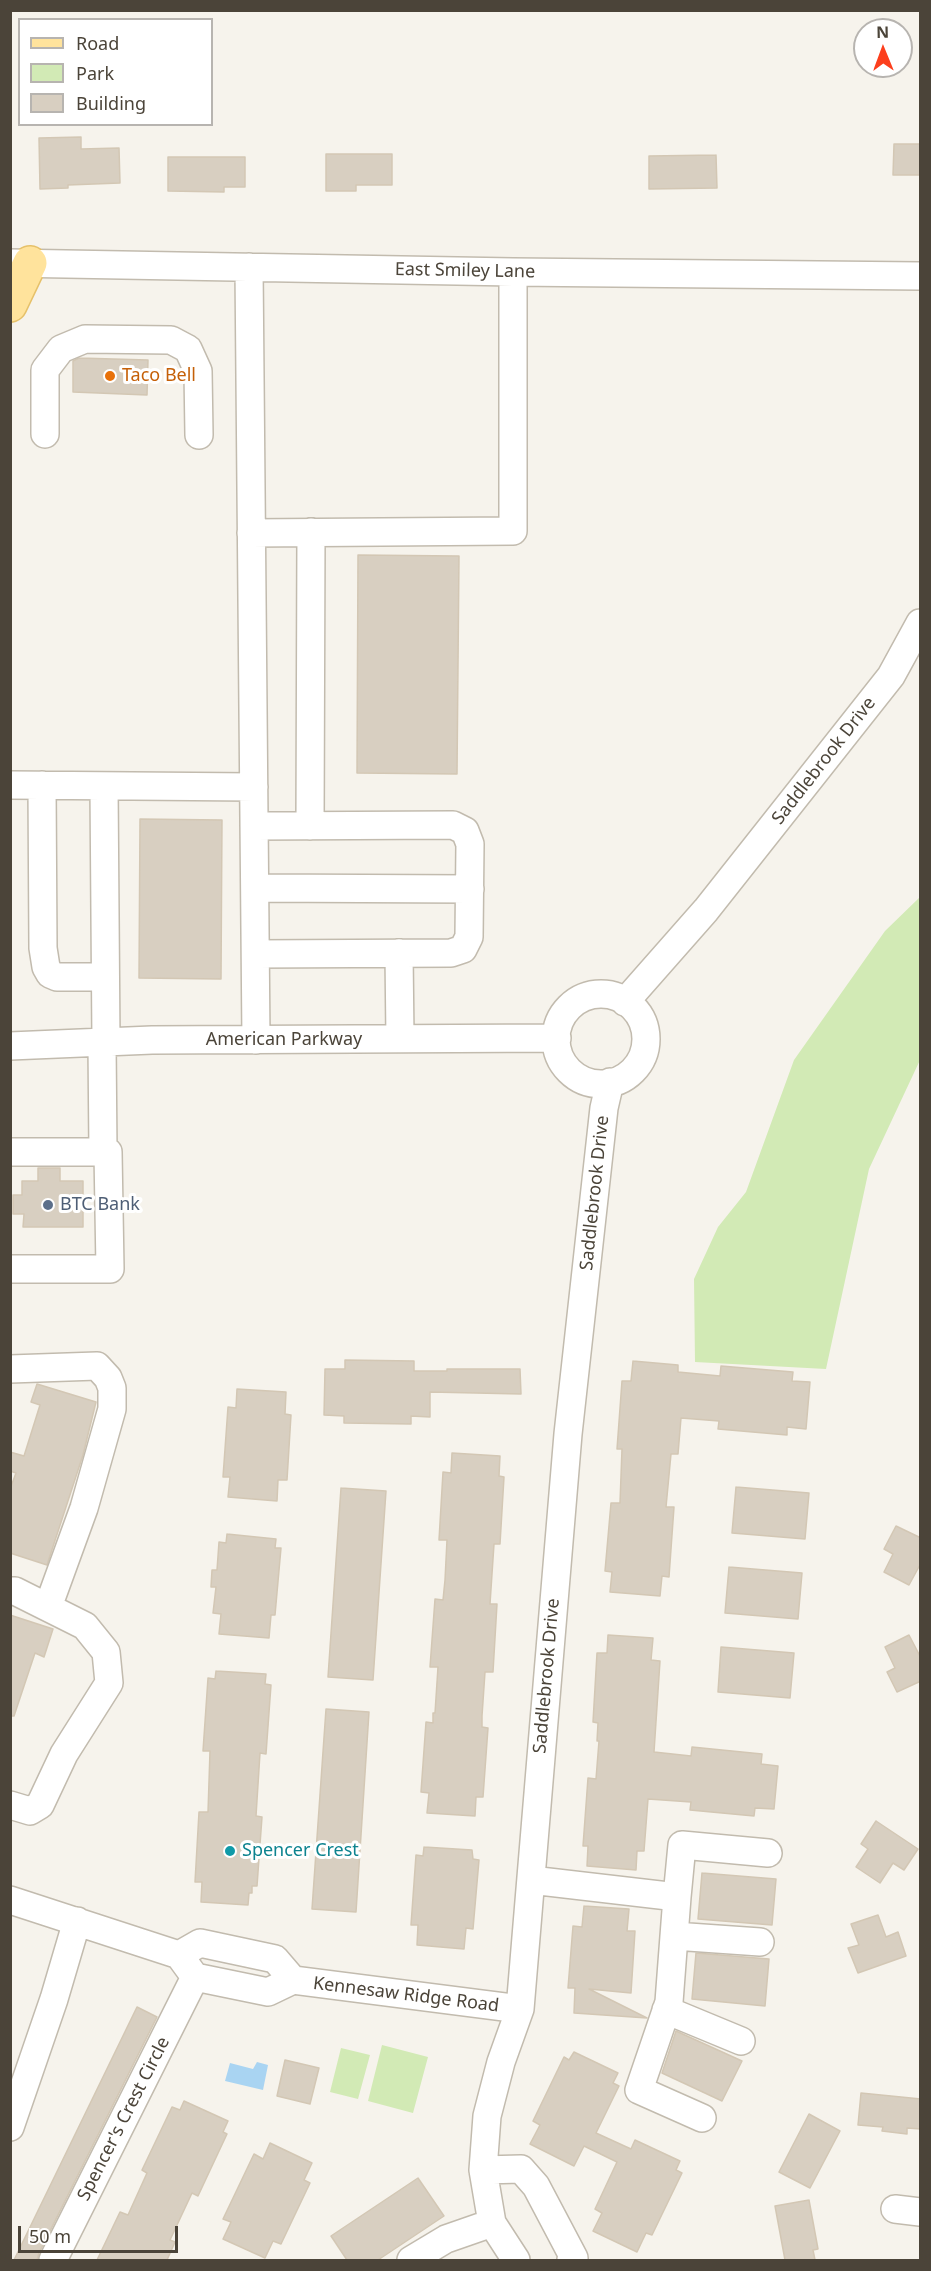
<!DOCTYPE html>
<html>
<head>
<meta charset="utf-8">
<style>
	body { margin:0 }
	#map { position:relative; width:931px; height:2271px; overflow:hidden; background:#f6f3ec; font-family:"Noto Sans",sans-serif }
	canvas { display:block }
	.frame { position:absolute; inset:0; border:12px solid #4b4439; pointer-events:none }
	.legend { position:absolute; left:18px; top:18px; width:195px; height:108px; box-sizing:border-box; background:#fff; border:2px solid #b7b4b0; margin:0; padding:8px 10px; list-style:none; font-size:18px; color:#4b4439 }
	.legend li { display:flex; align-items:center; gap:12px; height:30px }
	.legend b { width:30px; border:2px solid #b7b4b0 }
	.north { position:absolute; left:853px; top:18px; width:60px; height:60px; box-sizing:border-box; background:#fff; border:2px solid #b7b4b0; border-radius:50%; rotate:359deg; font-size:16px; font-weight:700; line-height:24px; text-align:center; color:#4b4439 }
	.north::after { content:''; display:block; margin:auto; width:21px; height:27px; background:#fc3f1d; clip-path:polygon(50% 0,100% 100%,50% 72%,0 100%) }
	.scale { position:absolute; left:18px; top:2226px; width:160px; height:27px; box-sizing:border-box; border:3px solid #4b4439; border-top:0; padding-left:8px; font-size:18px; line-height:21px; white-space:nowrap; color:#4b4439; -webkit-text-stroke:4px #fff; paint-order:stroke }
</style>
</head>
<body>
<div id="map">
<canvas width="931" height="2271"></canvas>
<div class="frame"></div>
<ul class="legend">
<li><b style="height:8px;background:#ffe39c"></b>Road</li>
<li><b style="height:16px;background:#d2eab5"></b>Park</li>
<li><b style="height:16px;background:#d8cfc1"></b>Building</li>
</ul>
<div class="north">N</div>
<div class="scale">50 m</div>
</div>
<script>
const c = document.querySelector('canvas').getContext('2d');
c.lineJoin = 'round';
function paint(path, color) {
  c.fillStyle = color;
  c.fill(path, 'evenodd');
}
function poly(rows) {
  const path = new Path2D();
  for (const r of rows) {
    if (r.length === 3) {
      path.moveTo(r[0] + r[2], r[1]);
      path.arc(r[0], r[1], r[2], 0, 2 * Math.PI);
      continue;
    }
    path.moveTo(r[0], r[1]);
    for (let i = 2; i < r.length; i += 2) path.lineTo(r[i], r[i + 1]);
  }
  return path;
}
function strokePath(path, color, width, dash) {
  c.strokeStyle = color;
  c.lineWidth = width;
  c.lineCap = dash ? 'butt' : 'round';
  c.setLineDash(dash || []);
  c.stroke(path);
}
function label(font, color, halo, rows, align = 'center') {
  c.font = font + ' "Noto Sans",sans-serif';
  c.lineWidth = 6;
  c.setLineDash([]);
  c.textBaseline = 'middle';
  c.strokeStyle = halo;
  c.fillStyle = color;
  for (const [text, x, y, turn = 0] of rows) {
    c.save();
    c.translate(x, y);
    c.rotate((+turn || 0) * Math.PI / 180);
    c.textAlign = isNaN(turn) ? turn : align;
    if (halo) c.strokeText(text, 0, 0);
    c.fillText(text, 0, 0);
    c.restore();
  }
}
const green = poly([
	[920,897,920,1060,869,1169,826,1369,695,1362,694,1279,718,1227,746,1192,794,1060,885,931],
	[382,2045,428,2057,413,2113,368,2101],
	[341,2048,370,2055,358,2099,330,2092]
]);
const water = poly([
	[257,2062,268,2065,263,2090,225,2081,230,2063,253,2069]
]);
const building = poly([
	[81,137,81,149,119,148,120,183,68,185,68,188,40,189,39,138,81,137],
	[894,144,921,144,921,175,893,175,894,144],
	[326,154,392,154,392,185,356,185,356,191,326,191,326,154],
	[716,155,717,188,649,189,649,156,716,155],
	[168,157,245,157,245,187,224,187,224,192,168,191,168,157],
	[79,358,148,360,147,395,73,392,73,361,79,358],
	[358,555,459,556,457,774,357,773,358,555],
	[140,819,222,820,221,979,139,978,140,819],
	[38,1168,60,1168,60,1181,83,1181,83,1227,23,1227,24,1214,13,1214,13,1195,22,1195,22,1181,38,1181,38,1168],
	[345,1360,414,1361,414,1371,447,1371,447,1369,520,1369,521,1394,430,1392,430,1417,411,1416,411,1424,344,1423,344,1416,324,1415,325,1369,345,1369,345,1360],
	[633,1361,678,1365,678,1372,720,1376,721,1366,793,1372,792,1381,810,1382,806,1429,787,1427,787,1435,718,1429,719,1421,681,1418,678,1454,671,1454,666,1507,674,1507,669,1577,662,1576,660,1596,610,1592,612,1572,605,1571,611,1503,620,1503,622,1449,617,1449,622,1381,631,1381,633,1361],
	[37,1384,96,1402,83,1455,47,1565,10,1553,10,1489,16,1473,10,1471,10,1452,24,1456,40,1405,31,1402,37,1384],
	[237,1389,286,1392,285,1414,291,1415,287,1480,278,1480,277,1501,228,1497,230,1477,223,1477,228,1407,236,1408,237,1389],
	[452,1453,500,1456,499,1476,504,1477,500,1544,494,1544,490,1604,497,1604,493,1672,485,1672,482,1716,482,1727,488,1728,483,1797,476,1797,475,1816,427,1813,429,1793,421,1792,426,1722,433,1723,433,1713,435,1713,438,1667,430,1667,435,1599,443,1600,445,1580,447,1540,439,1540,443,1472,451,1473,452,1453],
	[736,1487,809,1493,805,1539,732,1533,736,1487],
	[341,1488,386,1491,373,1680,328,1677,341,1488],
	[896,1526,921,1538,921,1563,909,1585,884,1572,893,1554,884,1549,896,1526],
	[227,1534,276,1539,275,1548,281,1548,275,1615,271,1615,269,1638,219,1634,221,1614,213,1613,216,1587,211,1587,212,1570,217,1570,219,1542,226,1543,227,1534],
	[729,1567,802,1573,798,1619,725,1613,729,1567],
	[10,1615,53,1629,44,1657,35,1653,14,1716,10,1716,10,1615],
	[608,1635,653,1638,651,1660,660,1661,654,1752,691,1756,692,1747,762,1754,761,1764,778,1766,774,1809,755,1808,754,1816,690,1810,691,1802,648,1799,644,1851,637,1851,636,1870,587,1866,588,1846,583,1846,588,1778,596,1779,599,1741,597,1741,598,1723,593,1722,597,1653,607,1653,608,1635],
	[909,1635,921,1658,921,1681,897,1692,887,1672,895,1668,885,1647,909,1635],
	[721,1647,794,1653,790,1698,718,1692,721,1647],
	[216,1671,266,1674,265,1684,271,1685,266,1754,260,1753,256,1816,262,1817,257,1886,252,1886,252,1893,249,1893,248,1905,201,1902,202,1882,195,1882,199,1812,208,1812,210,1751,203,1751,208,1678,215,1679,216,1671],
	[326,1709,369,1712,356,1912,312,1909,326,1709],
	[876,1821,918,1849,904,1870,893,1863,880,1883,856,1867,868,1849,861,1844,876,1821],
	[424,1847,472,1850,473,1859,479,1860,473,1929,466,1928,464,1949,417,1945,418,1925,411,1925,416,1855,423,1856,424,1847],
	[702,1873,776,1879,772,1925,698,1919,702,1873],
	[584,1906,629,1909,627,1931,635,1931,631,1993,589,1989,647,2018,574,2013,575,1988,568,1988,573,1926,582,1927,584,1906],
	[878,1915,886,1937,898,1932,906,1956,858,1973,848,1948,859,1945,851,1924,878,1915],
	[696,1953,769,1959,765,2006,692,1999,696,1953],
	[137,2007,157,2017,39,2253,37,2260,14,2260,137,2007],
	[676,2031,742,2061,722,2101,662,2073,676,2031],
	[574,2052,618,2073,613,2083,619,2086,596,2133,631,2149,635,2140,680,2161,676,2170,682,2173,652,2235,646,2233,637,2252,593,2231,602,2213,595,2209,617,2162,584,2146,574,2166,530,2144,540,2125,533,2121,564,2057,569,2060,574,2052],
	[285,2060,319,2068,310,2104,277,2096,285,2060],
	[861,2093,921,2099,921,2129,907,2128,907,2134,882,2131,883,2127,858,2125,861,2093],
	[184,2101,228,2121,223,2132,227,2134,198,2196,192,2193,170,2240,175,2242,167,2260,97,2260,120,2212,128,2215,147,2173,142,2170,172,2107,180,2110,184,2101],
	[809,2114,840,2131,810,2188,779,2172,809,2114],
	[270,2143,312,2163,304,2180,310,2183,281,2244,273,2241,265,2258,223,2239,231,2222,223,2219,254,2154,263,2159,270,2143],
	[418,2178,444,2216,378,2260,347,2260,331,2236,418,2178],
	[809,2200,818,2249,813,2250,815,2260,785,2260,775,2206,809,2200]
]);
const minor = poly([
	[10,263,513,272,920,276],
	[249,267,256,1040],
	[45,434,45,370,61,349,85,339,171,340,188,349,198,371,199,435],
	[251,533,513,531,513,272],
	[10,785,254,787],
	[42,785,43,948,46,967,50,974,57,977,105,977],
	[104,786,106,1043],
	[254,826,453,825,465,831,470,844,469,937,463,949,451,953,256,954],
	[310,826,311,532],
	[255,888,470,889],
	[399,953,400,1039],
	[601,1039,45],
	[625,1002,706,910,891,676,920,623],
	[102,1043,103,1152],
	[10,1046,152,1040,557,1038],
	[10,1152,108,1152,110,1269,10,1269],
	[10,1369,97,1366,108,1378,112,1388,112,1409,84,1508,48,1607],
	[10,1591,15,1591,85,1626,106,1652,109,1683,64,1754,40,1805,30,1811,10,1805],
	[531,1880,677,1897,669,2002,639,2090,702,2118],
	[677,1897,682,1845,768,1853],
	[10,1900,179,1955,195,1977,268,1992,293,1980,520,2009],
	[674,1936,760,1942],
	[179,1955,200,1943,275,1959,293,1980],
	[666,2010,741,2041],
	[10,2127,54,1999,77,1921],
	[483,2170,521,2169,536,2186,574,2258,571,2260],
	[895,2209,920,2212],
	[53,2260,195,1977],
	[411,2260,446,2239,492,2223],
	[516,2260,492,2223,483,2170,487,2116,501,2062,520,2009,568,1434,604,1108,610,1082]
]);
const major = poly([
	[10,305,30,263]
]);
const markers = [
	[110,376,6,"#e8710a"],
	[48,1205,6,"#5c6f8a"],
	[230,1851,6,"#0f9aa8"]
];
const streetNames = [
	["East Smiley Lane",465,271,1],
	["Saddlebrook Drive",824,761,-52],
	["American Parkway",284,1040],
	["Saddlebrook Drive",595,1193,-84],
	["Saddlebrook Drive",547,1676,-85],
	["Kennesaw Ridge Road",406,1995,7],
	["Spencer's Crest Circle",124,2119,-63]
];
const foodNames = [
	["Taco Bell",122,376]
];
const serviceNames = [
	["BTC Bank",60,1205]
];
const cultureNames = [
	["Spencer Crest",242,1851]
];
paint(green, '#d2eab5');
paint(water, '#a9d4f2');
paint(building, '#d8cfc1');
strokePath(building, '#d3c7b4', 1.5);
strokePath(minor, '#c2bbae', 30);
strokePath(major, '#e6c16a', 36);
strokePath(minor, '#fff', 27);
strokePath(major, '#ffe39c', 33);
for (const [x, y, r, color] of markers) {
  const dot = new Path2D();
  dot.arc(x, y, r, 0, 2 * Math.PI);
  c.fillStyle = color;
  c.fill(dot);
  strokePath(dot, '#fff', 2);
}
label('18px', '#4b4439', '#fff', streetNames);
label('18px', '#c56008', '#fff', foodNames, 'left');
label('18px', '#4e5e75', '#fff', serviceNames, 'left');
label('18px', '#0d838f', '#fff', cultureNames, 'left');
</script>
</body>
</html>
